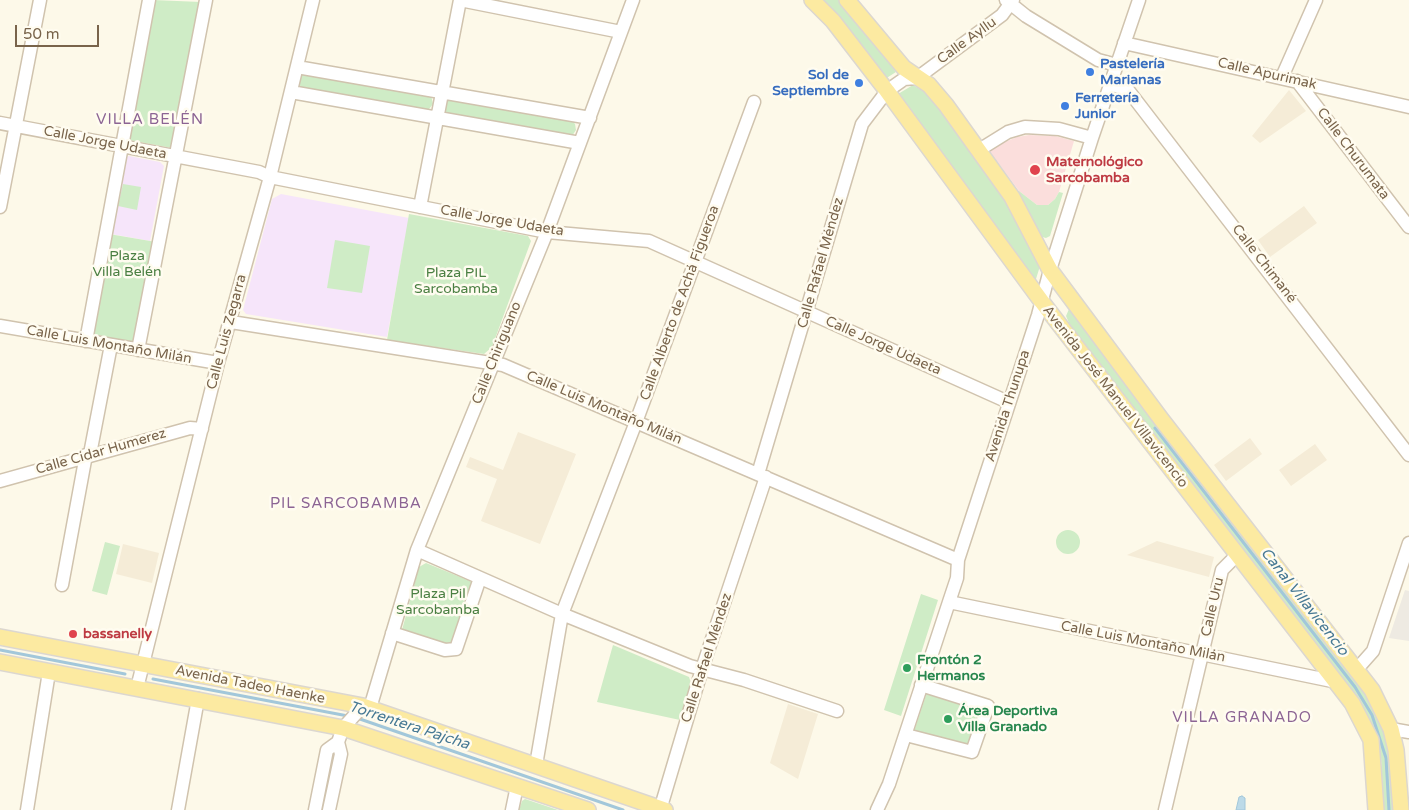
<!DOCTYPE html>
<html>
<head>
<meta charset="utf-8">
<style>
	body { margin:0 }
	#map { position:relative; width:1409px; height:810px; overflow:hidden; background:#fdf9e9; font-family:"Varela Round",sans-serif }
	canvas { display:block }
	.scale { position:absolute; left:15px; top:25px; width:84px; height:22px; box-sizing:border-box; border:2px solid #79644b; border-top:0; padding-left:6px; font-size:15px; line-height:18px; white-space:nowrap; color:#79644b; -webkit-text-stroke:4px #fffcf0; paint-order:stroke }
</style>
</head>
<body>
<div id="map">
<canvas width="1409" height="810"></canvas>
<div class="scale">50 m</div>
</div>
<script>
const c = document.querySelector('canvas').getContext('2d');
c.lineJoin = 'round';
function paint(path, color) {
  c.fillStyle = color;
  c.fill(path, 'evenodd');
}
function poly(rows) {
  const path = new Path2D();
  for (const r of rows) {
    if (r.length === 3) {
      path.moveTo(r[0] + r[2], r[1]);
      path.arc(r[0], r[1], r[2], 0, 2 * Math.PI);
      continue;
    }
    path.moveTo(r[0], r[1]);
    for (let i = 2; i < r.length; i += 2) path.lineTo(r[i], r[i + 1]);
  }
  return path;
}
function strokePath(path, color, width, dash) {
  c.strokeStyle = color;
  c.lineWidth = width;
  c.lineCap = dash ? 'butt' : 'round';
  c.setLineDash(dash || []);
  c.stroke(path);
}
function label(font, color, halo, rows, align = 'center') {
  c.font = font + ' "Varela Round",sans-serif';
  c.lineWidth = 5;
  c.setLineDash([]);
  c.textBaseline = 'middle';
  c.strokeStyle = halo;
  c.fillStyle = color;
  for (const [text, x, y, turn = 0] of rows) {
    c.save();
    c.translate(x, y);
    c.rotate((+turn || 0) * Math.PI / 180);
    c.textAlign = isNaN(turn) ? turn : align;
    if (halo) c.strokeText(text, 0, 0);
    c.fillText(text, 0, 0);
    c.restore();
  }
}
const residential = poly([
	[1289,90,1306,111,1260,143,1252,136],
	[1304,206,1317,223,1270,257,1258,240],
	[518,432,576,454,540,544,481,521,497,479,466,467,470,457,503,470],
	[1250,438,1262,454,1226,481,1214,465],
	[1315,444,1327,460,1291,486,1279,470],
	[1157,541,1214,557,1209,577,1127,555],
	[123,544,159,553,152,583,116,574],
	[788,704,818,714,798,779,770,763]
]);
const industrial = poly([
	[1405,590,1409,591,1409,641,1389,638]
]);
const education = poly([
	[129,156,160,162,164,166,150,241,111,234,125,157],
	[281,194,409,218,387,337,246,314,243,310,272,199]
]);
const medical = poly([
	[1029,135,1055,136,1074,141,1059,192,1055,199,1048,205,1037,205,1019,191,988,149,1017,137]
]);
const green = poly([
	[153,0,201,2,172,148,129,140],
	[820,0,840,0,896,72,885,79],
	[299,72,431,95,433,104,429,109,422,110,302,88,298,84],
	[913,85,931,96,1003,197,1040,266,1036,279,1033,281,898,94],
	[450,98,572,120,575,124,576,130,572,136,448,114,443,108,447,100],
	[123,184,141,187,137,210,118,206],
	[1019,191,1037,205,1048,205,1055,199,1059,192,1063,193,1050,236,1046,238,1039,236,1013,192],
	[409,214,528,236,531,241,492,347,484,354,387,340],
	[109,234,156,242,134,342,130,343,94,334],
	[335,240,370,246,362,293,327,288],
	[1069,309,1364,692,1377,714,1387,738,1391,757,1395,810,1384,810,1381,758,1370,721,1357,699,1069,323,1066,316],
	[1068,542,12],
	[105,542,120,546,107,595,92,591],
	[426,563,470,581,473,584,450,647,402,630,419,567],
	[921,594,938,600,901,716,884,710],
	[613,645,689,677,691,683,680,720,597,702],
	[928,689,981,706,968,748,914,731],
	[525,799,558,810,519,810,522,801]
]);
const water = poly([
	[1242,796,1245,798,1245,810,1236,810,1239,797,1242,796]
]);
const stream = poly([
	[1155,428,1355,687,1372,715,1386,758,1389,810],
	[0,650,125,674],
	[153,679,348,716],
	[357,718,623,810]
]);
const minor = poly([
	[460,0,621,32],
	[1006,0,1026,16,1098,60,1117,65],
	[1124,43,1409,107],
	[297,67,590,118],
	[1282,77,1316,0],
	[1297,81,1409,227],
	[1110,84,1128,90,1409,455],
	[291,92,580,143],
	[0,123,259,172,270,177,547,232,649,241,1008,402],
	[979,150,1008,132,1025,127,1059,129,1092,138],
	[0,207,40,0],
	[420,207,460,0],
	[231,322,503,365,958,560],
	[0,326,218,363],
	[86,341,149,0],
	[138,350,206,0],
	[90,454,111,345],
	[758,474,862,124,887,91,904,79,917,78,1002,15,1013,0],
	[0,481,190,428,202,429],
	[417,550,562,614,690,666,744,680,837,711],
	[62,585,86,455],
	[949,602,1337,682],
	[392,633,445,650,456,649,480,578],
	[1357,669,1373,651,1409,543],
	[137,688,218,363,270,177,313,0],
	[370,708,417,550,547,232,633,0],
	[1391,729,1409,732],
	[906,735,972,752,988,706,921,685],
	[536,765,562,614,636,422,754,102],
	[27,810,49,672],
	[178,810,198,699],
	[315,810,327,750,338,742],
	[329,810,341,754,338,742,343,728,363,706],
	[512,810,517,786],
	[660,810,702,669,766,477],
	[877,810,889,784,949,602,957,578,958,560,1038,315,1050,270,1092,138,1139,0],
	[1165,810,1222,570,1237,555]
]);
const major = poly([
	[812,0,833,21,887,91,1042,302,1352,703,1371,740,1376,810],
	[847,0,904,68,929,85,946,105,1012,197,1050,270,1161,419,1372,690,1391,729,1396,750,1401,810],
	[0,637,363,706,665,810],
	[0,662,343,728,588,810]
]);
const markers = [
	[1090,72,5,"#3f7fe0"],
	[859,83,5,"#3f7fe0"],
	[1065,106,5,"#3f7fe0"],
	[1035,170,6,"#e0444e"],
	[73,634,5,"#e0444e"],
	[907,668,5,"#2e9e5b"],
	[948,719,5,"#2e9e5b"]
];
const streetNames = [
	["Calle Ayllu",967,41,-36],
	["Calle Apurimak",1267,74,13],
	["Calle Jorge Udaeta",105,143,11],
	["Calle Churumata",1353,154,53],
	["Calle Jorge Udaeta",502,221,10],
	["Calle Rafael Méndez",821,263,-74],
	["Calle Chimané",1264,264,52],
	["Calle Alberto de Achá Figueroa",680,303,-70],
	["Calle Luis Zegarra",227,332,-75],
	["Calle Luis Montaño Milán",109,345,10],
	["Calle Jorge Udaeta",883,346,24],
	["Calle Chiriguano",497,353,-68],
	["Avenida José Manuel Villavicencio",1115,397,52],
	["Avenida Thunupa",1008,406,-72],
	["Calle Luis Montaño Milán",604,408,23],
	["Calle Cidar Humerez",101,452,-16],
	["Calle Uru",1213,607,-77],
	["Calle Luis Montaño Milán",1143,642,11],
	["Calle Rafael Méndez",707,658,-72],
	["Avenida Tadeo Haenke",250,685,11]
];
const shopNames = [
	["Pastelería",1100,64],
	["Marianas",1100,80],
	["Sol de",849,75,"right"],
	["Septiembre",849,91,"right"],
	["Ferretería",1075,98],
	["Junior",1075,114]
];
const healthNames = [
	["Maternológico",1046,162],
	["Sarcobamba",1046,178],
	["bassanelly",83,634]
];
const parkNames = [
	["Plaza",127,256],
	["Villa Belén",127,272],
	["Plaza PIL",456,273],
	["Sarcobamba",456,289],
	["Plaza Pil",438,594],
	["Sarcobamba",438,610]
];
const leisureNames = [
	["Frontón 2",917,660],
	["Hermanos",917,676],
	["Área Deportiva",958,711],
	["Villa Granado",958,727]
];
const neighbourhoodNames = [
	["VILLA BELÉN",150,120],
	["PIL SARCOBAMBA",346,504],
	["VILLA GRANADO",1242,718]
];
const waterNames = [
	["Canal Villavicencio",1304,602,52],
	["Torrentera Pajcha",409,726,18]
];
paint(residential, '#f5ecd7');
paint(industrial, '#eeeae2');
paint(education, '#f6e5fa');
paint(medical, '#fbdedc');
paint(green, '#cfecc6');
paint(water, '#bcdae8');
strokePath(water, '#a2c7da', 1);
strokePath(stream, '#a2c7da', 3);
strokePath(minor, '#d0c3ae', 15);
strokePath(major, '#dcd7d0', 18);
strokePath(minor, '#fff', 12);
strokePath(major, '#fceaa1', 15);
for (const [x, y, r, color] of markers) {
  const dot = new Path2D();
  dot.arc(x, y, r, 0, 2 * Math.PI);
  c.fillStyle = color;
  c.fill(dot);
  strokePath(dot, '#fffcf0', 2);
}
label('14px', '#79644b', '#fffcf0', streetNames);
label('bold 14px', '#366cbe', '#fffcf0', shopNames, 'left');
label('bold 14px', '#be3a42', '#fffcf0', healthNames, 'left');
label('14px', '#4a7f42', '#fffcf0', parkNames);
label('bold 14px', '#27864d', '#fffcf0', leisureNames, 'left');
c.letterSpacing = '1px';
label('15px', '#8c6494', '#fffcf0', neighbourhoodNames);
c.letterSpacing = '0px';
label('italic 15px', '#477994', '#fffcf0', waterNames);
</script>
</body>
</html>
